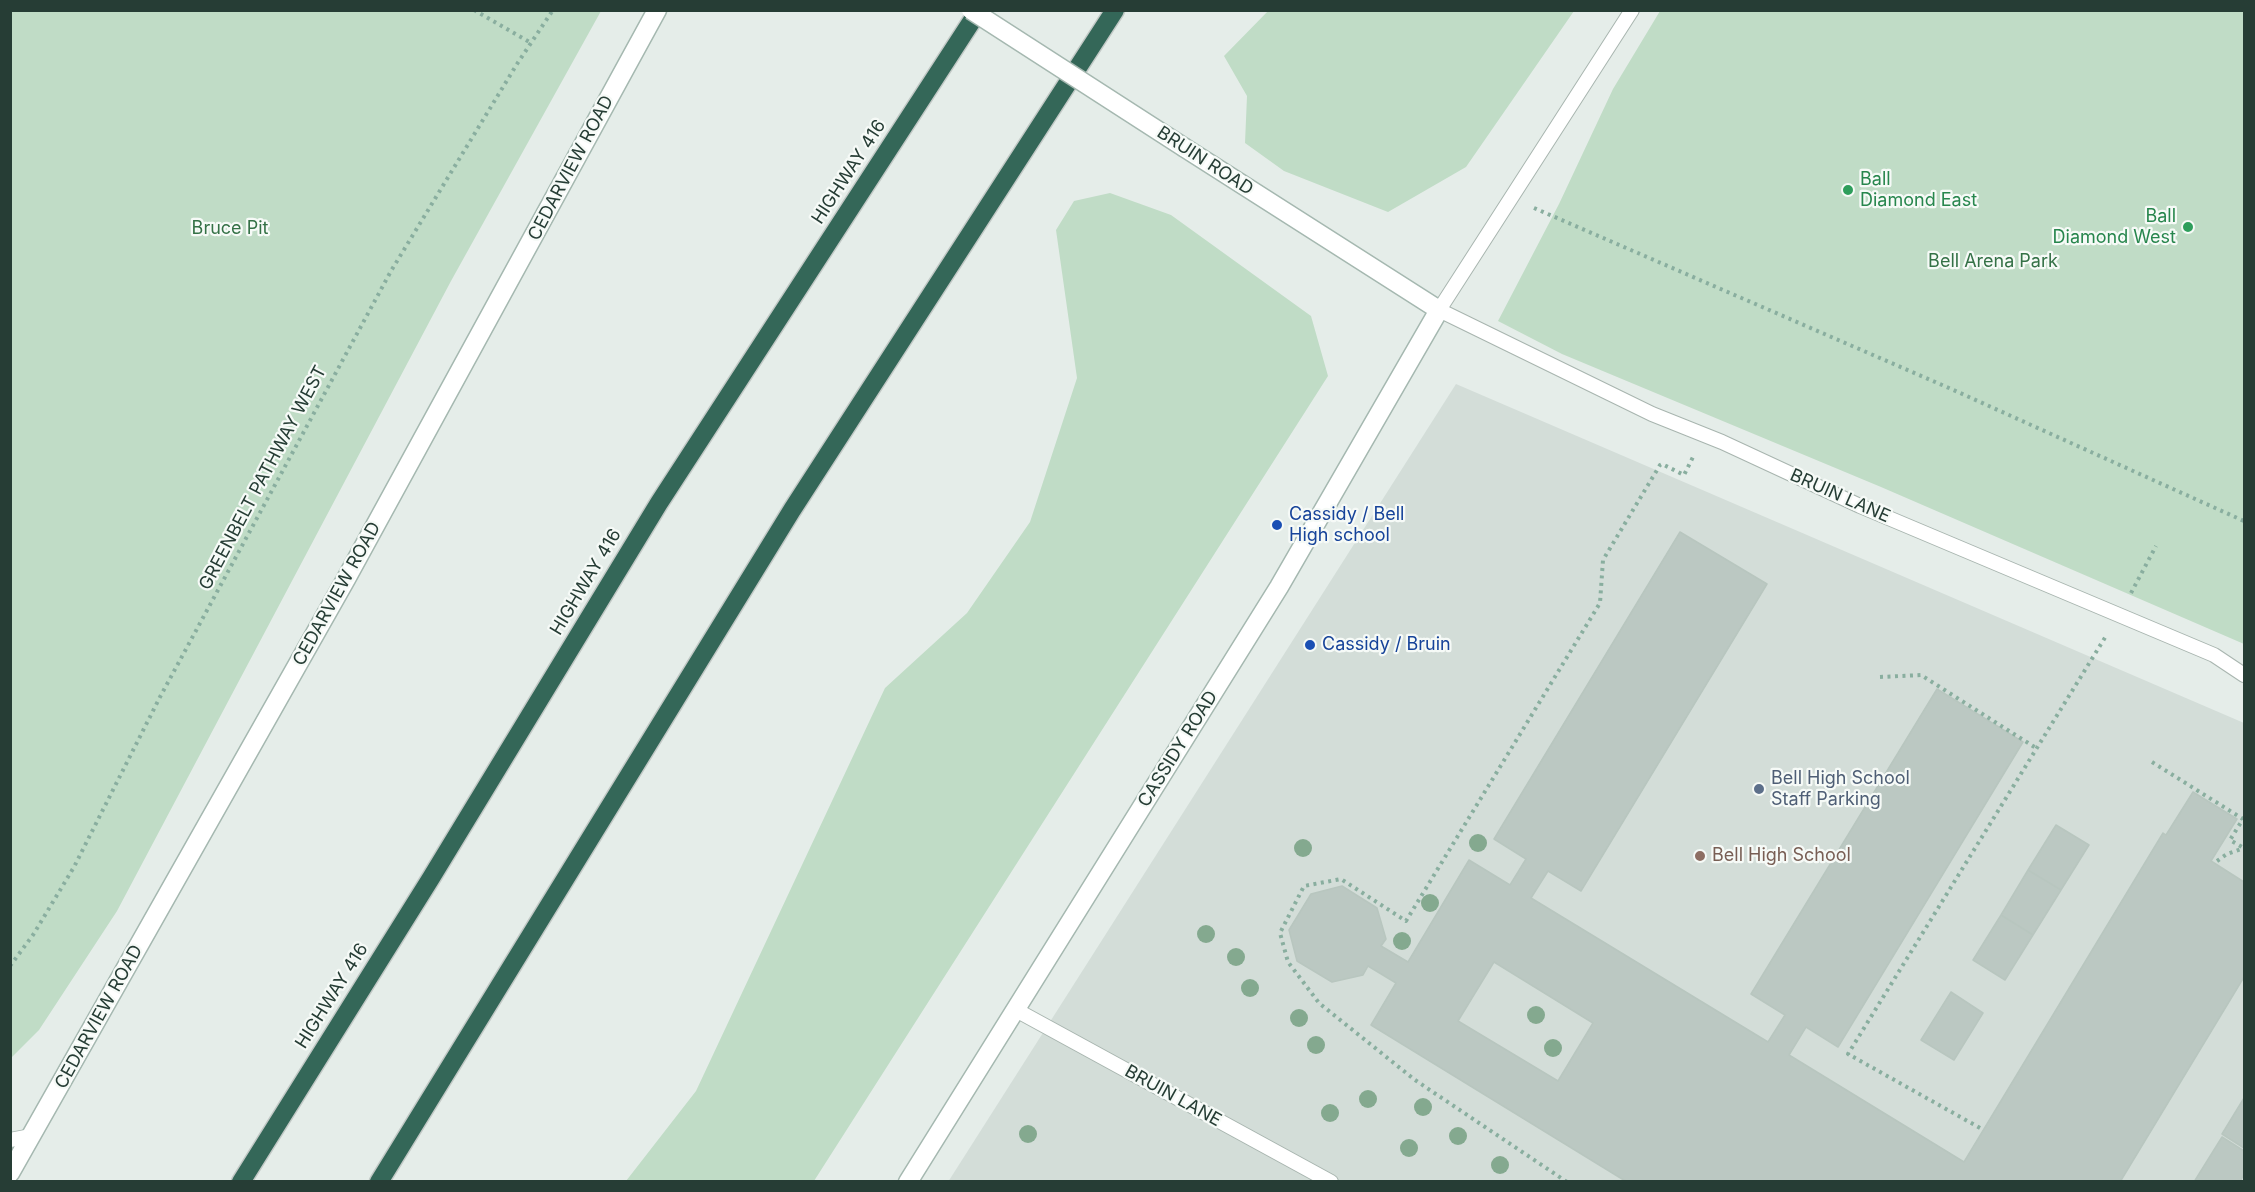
<!DOCTYPE html>
<html>
<head>
<meta charset="utf-8">
<style>
	body { margin:0 }
	#map { position:relative; width:2255px; height:1192px; overflow:hidden; background:#e5ede9; font-family:Inter,sans-serif }
	canvas { display:block }
	.frame { position:absolute; inset:0; border:12px solid #263d35; pointer-events:none }
</style>
</head>
<body>
<div id="map">
<canvas width="2255" height="1192"></canvas>
<div class="frame"></div>
</div>
<script>
const c = document.querySelector('canvas').getContext('2d');
c.lineJoin = 'round';
function paint(path, color) {
  c.fillStyle = color;
  c.fill(path, 'evenodd');
}
function poly(rows) {
  const path = new Path2D();
  for (const r of rows) {
    path.moveTo(r[0], r[1]);
    for (let i = 2; i < r.length; i += 2) path.lineTo(r[i], r[i + 1]);
  }
  return path;
}
function strokePath(path, color, width, dash) {
  c.strokeStyle = color;
  c.lineWidth = width;
  c.lineCap = dash ? 'butt' : 'round';
  c.setLineDash(dash || []);
  c.stroke(path);
}
function label(font, color, halo, rows, align = 'center') {
  c.font = font + ' Inter,sans-serif';
  c.lineWidth = 4.5;
  c.setLineDash([]);
  c.textBaseline = 'middle';
  c.strokeStyle = halo;
  c.fillStyle = color;
  for (const [text, x, y, turn = 0] of rows) {
    c.save();
    c.translate(x, y);
    c.rotate((+turn || 0) * Math.PI / 180);
    c.textAlign = isNaN(turn) ? turn : align;
    if (halo) c.strokeText(text, 0, 0);
    c.fillText(text, 0, 0);
    c.restore();
  }
}
const built = poly([
	[1456,384,2244,723,2244,1181,948,1182]
]);
const green = poly([
	[1269,10,1574,10,1574,11,1466,167,1388,212,1284,171,1245,143,1247,96,1224,56],
	[10,11,601,11,451,281,117,911,39,1030,11,1058],
	[1660,11,2244,11,2244,644,1881,487,1562,354,1498,321,1559,204,1613,89],
	[1110,193,1171,215,1311,316,1328,376,814,1181,626,1181,696,1091,885,688,967,613,1030,522,1077,378,1056,230,1074,201]
]);
const building = poly([
	[1680,532,1767,584,1581,891,1548,871,1531,898,1768,1042,1785,1015,1751,994,1937,689,2023,742,1838,1047,1806,1027,1789,1055,1964,1162,2163,833,2166,835,2193,792,2237,819,2211,861,2244,882,2244,977,2120,1182,1627,1182,1371,1025,1396,983,1368,966,1363,975,1332,982,1297,961,1289,930,1311,894,1342,886,1377,908,1386,939,1381,946,1408,962,1469,860,1510,885,1526,859,1494,839,1680,532],
	[1494,962,1593,1023,1558,1081,1458,1021,1494,962],
	[2056,825,2089,845,2061,890,2028,870,2056,825],
	[2028,870,2061,890,2033,935,2001,915,2028,870],
	[2001,915,2033,935,2005,980,1973,960,2001,915],
	[1951,992,1983,1013,1954,1060,1921,1040,1951,992],
	[2244,1098,2244,1148,2222,1134,2244,1098],
	[2222,1137,2244,1151,2244,1174,2240,1182,2194,1182,2222,1137]
]);
const path = poly([
	[474,10,531,43],
	[1534,208,1949,388,2244,521],
	[2131,593,2156,546],
	[1880,677,1921,675,2036,748],
	[2152,762,2243,819,2230,840,2244,848],
	[2217,861,2227,854,2244,848],
	[10,966,33,935,74,867,160,697,391,271,517,64,553,10],
	[1980,1128,1848,1054,2106,636],
	[1567,1182,1415,1080,1319,1003,1288,962,1280,933,1304,886,1341,879,1406,921,1600,603,1603,560,1660,465,1662,464,1684,475,1693,457]
]);
const lane = poly([
	[1632,10,1439,310,1652,414,1722,442,1860,506,2214,655,2244,675],
	[1016,1010,1331,1182],
	[10,1140,31,1136]
]);
const secondary = poly([
	[10,1173,346,579,657,10],
	[908,1182,1279,587,1439,310,1185,148]
]);
const highway = poly([
	[241,1182,431,878,659,503,979,10],
	[379,1182,792,510,1115,10]
]);
const secondaryBridge = poly([
	[971,10,1185,148]
]);
const trees = [
	[1478,843],
	[1303,848],
	[1430,903],
	[1206,934],
	[1402,941],
	[1236,957],
	[1250,988],
	[1536,1015],
	[1299,1018],
	[1316,1045],
	[1553,1048],
	[1368,1099],
	[1423,1107],
	[1330,1113],
	[1028,1134],
	[1458,1136],
	[1409,1148],
	[1500,1165]
];
const markers = [
	[1848,190,6,"#2e9e5b"],
	[2188,227,6,"#2e9e5b"],
	[1277,525,6,"#1a4fb4"],
	[1310,645,6,"#1a4fb4"],
	[1759,789,6,"#5c6f8a"],
	[1700,856,6,"#8d6e63"]
];
const streetNames = [
	["BRUIN ROAD",1205,161,33],
	["CEDARVIEW ROAD",571,168,-62],
	["HIGHWAY 416",849,172,-57],
	["GREENBELT PATHWAY WEST",263,478,-62],
	["BRUIN LANE",1840,496,24],
	["HIGHWAY 416",586,582,-59],
	["CEDARVIEW ROAD",337,594,-61],
	["CASSIDY ROAD",1178,749,-58],
	["HIGHWAY 416",332,996,-58],
	["CEDARVIEW ROAD",99,1017,-61],
	["BRUIN LANE",1173,1096,29]
];
const leisureNames = [
	["Ball",1860,180],
	["Diamond East",1860,201],
	["Ball",2176,217,"right"],
	["Diamond West",2176,238,"right"]
];
const parkNames = [
	["Bruce Pit",230,229],
	["Bell Arena Park",1993,262]
];
const transitNames = [
	["Cassidy / Bell",1289,515],
	["High school",1289,536],
	["Cassidy / Bruin",1322,645]
];
const serviceNames = [
	["Bell High School",1771,779],
	["Staff Parking",1771,800]
];
const educationNames = [
	["Bell High School",1712,856]
];
paint(built, '#d3ddd8');
paint(green, '#c0dcc6');
paint(building, '#bbc8c2');
strokePath(building, '#b8c6bf', 1.5);
strokePath(lane, '#a8b5af', 16);
strokePath(secondary, '#a5b8b0', 21);
strokePath(highway, '#c2c9c6', 21);
strokePath(path, '#89ae9f', 4, [3, 4.5]);
strokePath(lane, '#fff', 14);
strokePath(secondary, '#fff', 18);
strokePath(highway, '#346758', 18);
strokePath(secondaryBridge, '#a5b8b0', 21, []);
strokePath(secondaryBridge, '#fff', 18);
c.fillStyle = '#84a98f';
for (const [x, y] of trees) {
  c.beginPath();
  c.arc(x, y, 9, 0, 2 * Math.PI);
  c.fill();
}
for (const [x, y, r, color] of markers) {
  const dot = new Path2D();
  dot.arc(x, y, r, 0, 2 * Math.PI);
  c.fillStyle = color;
  c.fill(dot);
  strokePath(dot, '#f6faf7', 2);
}
label('18px', '#263d35', '#f6faf7', streetNames);
label('18px', '#27864d', '#f6faf7', leisureNames, 'left');
label('18px', '#347146', '#f6faf7', parkNames);
label('18px', '#164399', '#f6faf7', transitNames, 'left');
label('18px', '#4e5e75', '#f6faf7', serviceNames, 'left');
label('18px', '#785e54', '#f6faf7', educationNames, 'left');
</script>
</body>
</html>
